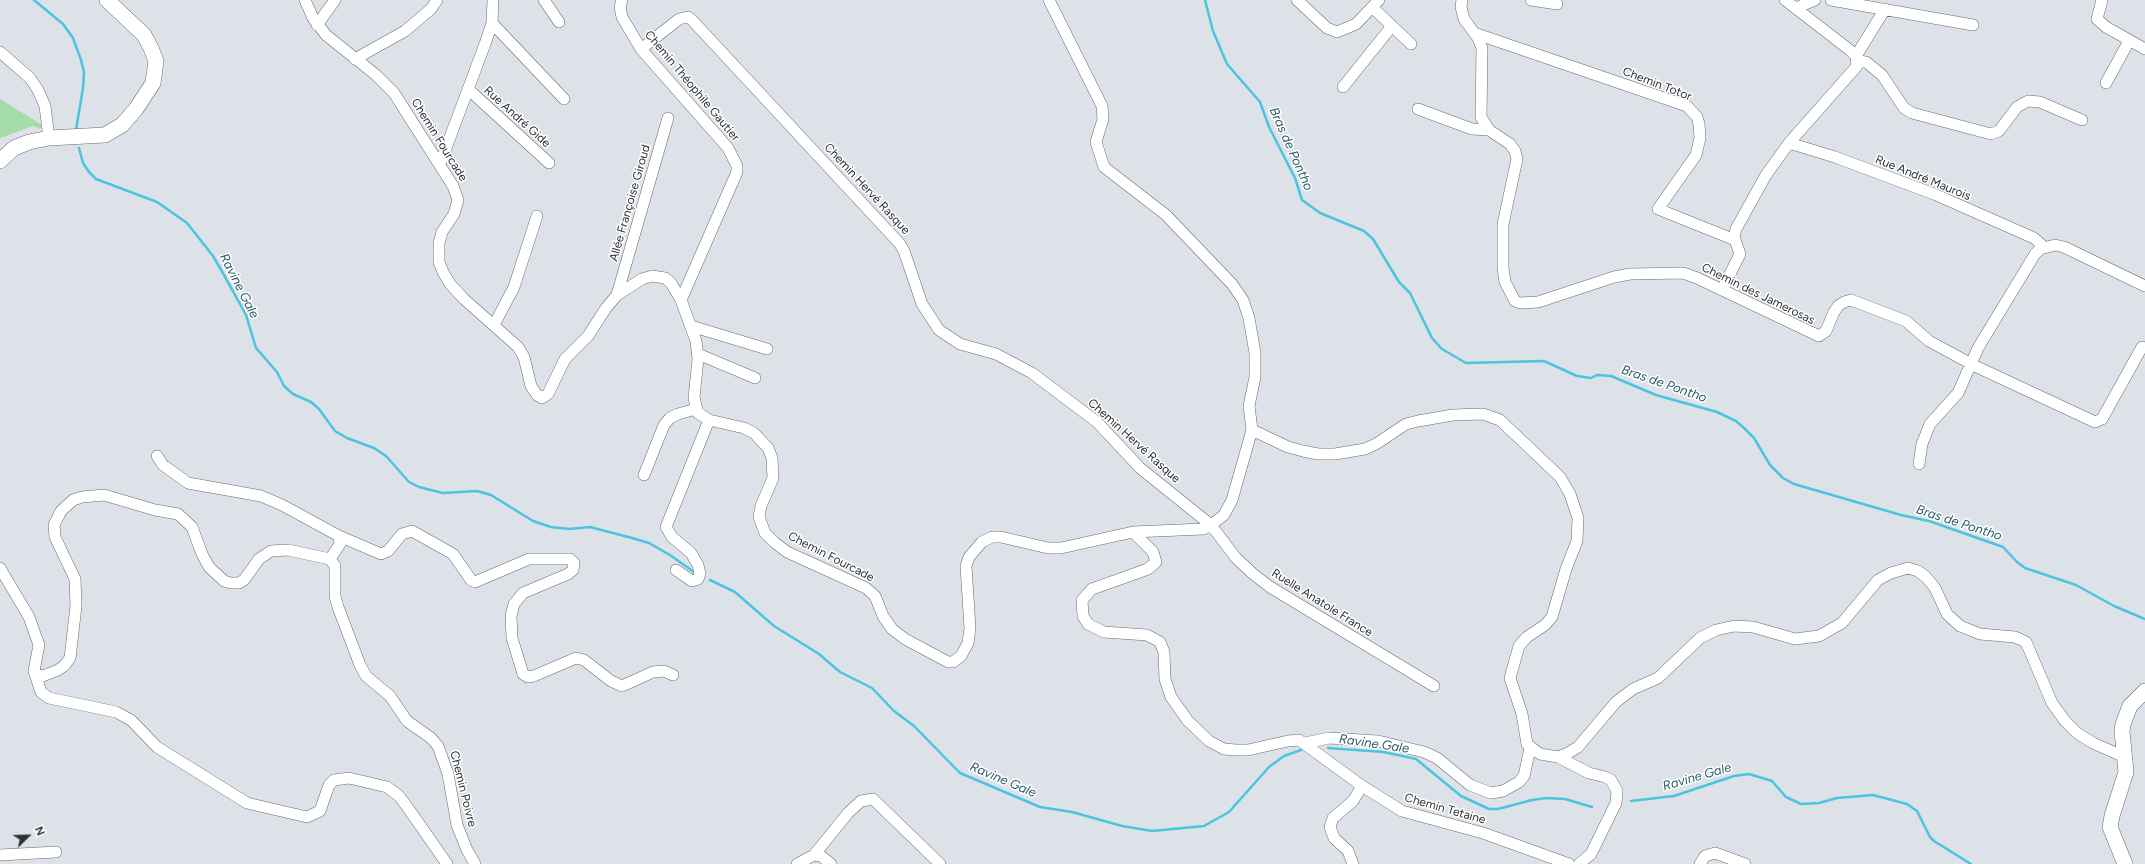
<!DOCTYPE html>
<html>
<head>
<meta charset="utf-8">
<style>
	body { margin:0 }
	#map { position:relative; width:2145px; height:864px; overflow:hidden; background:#dde2e9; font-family:Figtree,sans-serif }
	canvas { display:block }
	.north { position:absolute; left:8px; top:816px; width:40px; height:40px; -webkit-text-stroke:3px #fff; paint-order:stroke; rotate:67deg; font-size:11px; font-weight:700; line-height:16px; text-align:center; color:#2e3033 }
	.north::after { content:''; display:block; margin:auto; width:14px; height:18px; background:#2e3033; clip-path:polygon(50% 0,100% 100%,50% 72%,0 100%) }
</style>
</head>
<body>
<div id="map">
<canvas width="2145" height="864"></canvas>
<div class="north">N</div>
</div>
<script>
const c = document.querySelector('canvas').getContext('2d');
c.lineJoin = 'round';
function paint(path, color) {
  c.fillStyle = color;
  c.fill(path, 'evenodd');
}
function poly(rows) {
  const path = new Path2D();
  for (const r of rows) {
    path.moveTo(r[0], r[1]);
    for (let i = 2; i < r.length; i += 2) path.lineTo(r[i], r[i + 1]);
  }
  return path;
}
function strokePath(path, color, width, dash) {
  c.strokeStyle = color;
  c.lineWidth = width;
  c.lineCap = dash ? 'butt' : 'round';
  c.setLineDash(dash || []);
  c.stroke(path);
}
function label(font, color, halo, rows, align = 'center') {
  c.font = font + ' Figtree,sans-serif';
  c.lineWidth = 3;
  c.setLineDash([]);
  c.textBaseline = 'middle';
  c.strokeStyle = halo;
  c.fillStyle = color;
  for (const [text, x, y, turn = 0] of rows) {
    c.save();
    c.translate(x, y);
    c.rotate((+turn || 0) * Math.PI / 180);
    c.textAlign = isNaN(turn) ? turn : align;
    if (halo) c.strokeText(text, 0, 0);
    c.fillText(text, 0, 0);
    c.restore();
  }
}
const green = poly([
	[0,99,42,125,40,129,33,126,0,138]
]);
const stream = poly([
	[34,0,63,24,73,38,81,60,84,72,83,88,76,130],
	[1205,0,1213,31,1227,64,1260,102,1269,127,1295,178,1302,200,1320,213,1364,231,1373,239,1399,282,1410,293,1432,338,1442,349,1466,363,1544,361,1577,376,1591,378,1597,375,1611,376,1656,395,1717,412,1736,421,1744,428,1754,438,1770,465,1783,478,1794,484,1901,515,1929,521,2003,547,2017,562,2025,568,2076,585,2114,606,2145,619],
	[79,148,83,163,89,172,96,179,157,202,187,223,213,256,224,275,246,315,256,348,277,372,284,386,293,394,311,402,319,409,335,431,347,438,374,448,386,456,409,482,419,487,443,493,477,491,491,495,533,521,551,527,569,529,590,527,632,538,649,543,670,555,694,572],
	[710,580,735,592,774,626,819,654,840,672,872,688,894,711,914,726,960,773,1040,807,1072,812,1122,826,1152,831,1204,826,1229,812,1269,767,1284,756,1301,750],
	[1328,748,1384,752,1416,759,1461,796,1489,809,1498,809,1532,800,1546,798,1565,799,1592,807],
	[1631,801,1674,796,1734,776,1749,774,1772,781,1786,797,1801,804,1819,803,1837,798,1873,795,1907,804,1917,811,1930,837,1934,841,1971,864]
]);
const street = poly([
	[305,0,313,18,326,35,376,75,394,93,453,186,458,200,454,214,442,232,439,243,439,262,443,272,450,284,464,299,518,347,524,357,531,386,537,395,542,398,548,394,565,359,588,336,606,308,617,295,642,279,652,276,665,278,671,283,681,300,696,341,698,359,694,398,698,413,709,420,744,428,754,433,768,448,772,458,773,478,761,506,759,517,765,533,774,542,787,552,866,588,875,596,883,616,892,629,905,639,948,662,953,662,961,656,968,643,970,628,966,566,969,557,982,542,992,537,1001,537,1048,548,1061,548,1133,532,1203,529,1211,525,1224,515,1232,500,1252,430,1249,406,1255,377,1255,353,1249,318,1243,300,1232,284,1166,215,1104,167,1096,142,1103,119,1102,106,1049,0],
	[544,0,559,22],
	[622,0,620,7,622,17,641,49,728,148,737,166,737,172,681,300],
	[1297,0,1327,28,1337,32,1356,24,1379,0],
	[1462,0,1461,7,1464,19,1478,38,1482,48,1481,117,1489,130,1510,144,1515,151,1517,159,1503,224,1503,268,1505,282,1515,301,1520,303,1538,302,1614,277,1630,274,1683,273,1697,278,1819,336,1826,331,1834,312,1838,306,1844,302,1851,300,1906,321,1929,341,1977,367,2095,422,2102,419,2142,347],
	[1531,0,1557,4],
	[1831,0,1973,25],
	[2102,0,2097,19,2106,27,2145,49],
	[1373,8,1411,44],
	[1796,8,1815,0],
	[492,23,564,99],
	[317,25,335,0],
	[1474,33,1687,106,1697,117,1699,124,1700,138,1696,155,1658,209,1735,240],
	[641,49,679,19,688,17,692,20,900,244,904,251,922,304,939,330,960,344,996,354,1032,373,1097,422,1140,468,1211,525,1236,558,1252,573,1270,587,1434,686],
	[0,52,30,78,38,90,45,106,49,138],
	[1856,56,1885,9],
	[355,59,405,31,431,9,437,0],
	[1858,61,1866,62,1882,75,1904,108,1912,113,1991,134,1999,131,2017,107,2028,101,2040,102,2082,120],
	[2106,83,2129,41],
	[1343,87,1392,26],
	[468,89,549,163],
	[1418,109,1472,129,1489,130],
	[1789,143,1835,157,1934,194,2034,238,2044,247],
	[440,164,485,44,492,23,493,0],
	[1722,290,1740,254,1734,237,1736,229,1766,175,1789,143,1857,66,1856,56,1851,51,1785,0],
	[617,295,668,118],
	[494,325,514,287,537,216],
	[691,326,767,349],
	[698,354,755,378],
	[1252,430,1288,447,1303,451,1318,454,1335,454,1365,449,1376,444,1406,424,1418,421,1453,415,1483,414,1500,420,1560,477,1570,494,1578,518,1577,541,1566,569,1552,617,1545,625,1527,637,1519,646,1510,678,1522,714,1527,744,1540,754,1558,757,1568,753,1578,747,1616,702,1633,689,1658,678,1700,638,1716,630,1734,626,1753,627,1795,639,1819,636,1842,623,1878,580,1891,573,1908,568,1918,571,1926,577,1935,588,1947,614,1960,626,1980,634,2015,637,2026,642,2052,703,2065,721,2077,733,2093,743,2120,755,2125,755],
	[157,456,163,465,188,483,261,496,282,505,339,536,381,554,388,551,402,534,412,531,453,554,471,580,475,582,529,559,570,559,574,563,573,570,568,574,523,593,514,604,511,616,512,638,523,674,528,677,534,676,576,658,584,660,611,681,622,686,653,672,664,671,673,675],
	[1919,464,1922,444,1930,424,1958,393,1978,348,2035,254,2040,249,2055,245,2064,247,2145,286],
	[644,475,664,425,670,418,678,414,696,409],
	[1133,532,1153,552,1156,562,1148,569,1092,589,1082,600,1083,616,1088,624,1104,632,1147,635,1160,642,1164,652,1165,679,1171,697,1188,721,1209,741,1224,749,1236,750,1248,750,1288,741,1299,740,1362,786,1402,811,1483,833,1569,864],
	[330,559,340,544,339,536],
	[0,568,29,617,39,645,34,671,41,692,49,698,116,712,131,720,157,747,247,803,307,817,320,811,329,785,334,780,349,778,387,787,399,796,408,808,447,864],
	[676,570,692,581,698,579,700,574,698,565,691,553,672,537,666,527,709,420],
	[37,675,43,676,58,670,64,666,70,658,76,606,75,579,55,537,54,525,61,511,73,500,82,497,104,495,155,510,178,514,192,527,202,554,209,567,224,581,231,583,239,583,244,580,259,559,271,551,288,550,330,559,335,566,335,596,338,607,360,665,366,676,390,696,407,721,431,738,438,746,448,774,457,825,467,850,475,864],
	[1305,743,1329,738,1378,741,1424,752,1437,758,1470,785,1491,793,1503,791,1519,782,1524,776,1530,748],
	[1558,757,1589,773,1605,777,1611,780,1617,791,1616,803,1591,854,1579,864],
	[0,855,56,852],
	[814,855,848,813,861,801,873,799,940,864],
	[797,864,814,855,821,856,831,864],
	[1353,864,1348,851,1334,838,1330,827,1333,818,1353,801,1362,786],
	[1700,864,1705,856,1715,853,1745,864]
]);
const secondary = poly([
	[0,161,14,148,29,142,49,138,105,135,122,125,136,109,153,83,156,61,151,48,144,35,107,0],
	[2125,864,2110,827,2112,816,2126,772,2122,731,2123,724,2130,706,2145,691]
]);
const streetNames = [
	["Chemin Totor",1657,84,21],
	["Chemin Théophile Gautier",692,86,50],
	["Rue André Gide",517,117,42],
	["Chemin Fourcade",439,140,58],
	["Rue André Maurois",1923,178,22],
	["Chemin Hervé Rasque",867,189,47],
	["Allée Françoise Giroud",630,203,-74],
	["Chemin des Jamerosas",1758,294,26],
	["Chemin Hervé Rasque",1134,441,42],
	["Chemin Fourcade",831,557,27],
	["Ruelle Anatole France",1322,603,32],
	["Chemin Poivre",463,789,76],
	["Chemin Tetaine",1445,809,16]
];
const waterNames = [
	["Bras de Pontho",1291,149,66],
	["Ravine Gale",239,286,63],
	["Bras de Pontho",1664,384,19],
	["Bras de Pontho",1959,523,18],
	["Ravine Gale",1374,744,8],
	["Ravine Gale",1697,777,-16],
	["Ravine Gale",1003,780,23]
];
paint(green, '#a5dca7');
strokePath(stream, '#4dc3df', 2.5);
strokePath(street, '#666b70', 12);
strokePath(secondary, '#666b70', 16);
strokePath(street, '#fff', 11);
strokePath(secondary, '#fff', 15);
label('12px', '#2e3033', '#fff', streetNames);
label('italic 13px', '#295b67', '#fff', waterNames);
</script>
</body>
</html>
